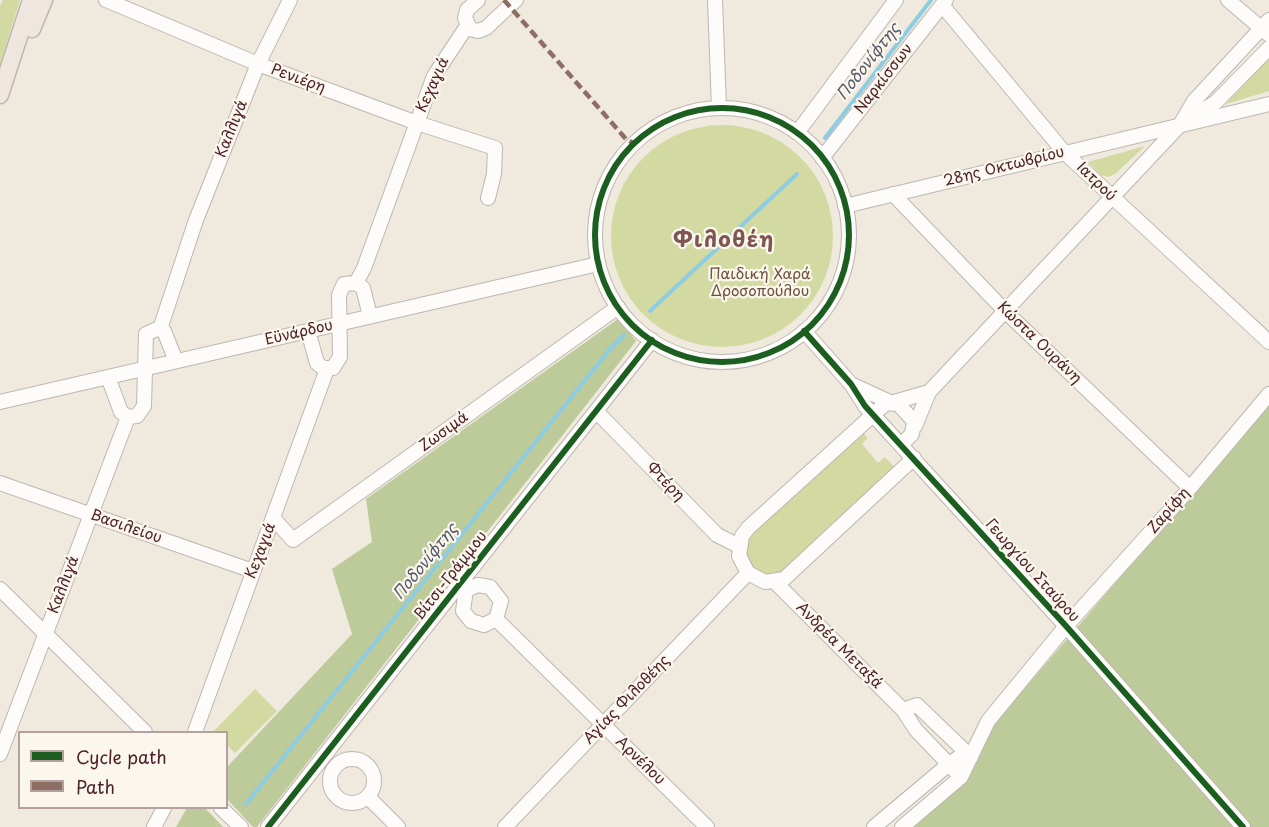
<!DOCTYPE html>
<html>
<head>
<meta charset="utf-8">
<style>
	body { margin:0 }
	#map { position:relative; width:1269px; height:827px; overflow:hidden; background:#efe9de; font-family:"Playpen Sans",sans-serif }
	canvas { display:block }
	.legend { position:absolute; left:18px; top:731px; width:210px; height:78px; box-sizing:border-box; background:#fbf7ec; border:2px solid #b4a19f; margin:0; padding:8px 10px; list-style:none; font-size:18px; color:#4a1f2b }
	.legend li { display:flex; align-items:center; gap:12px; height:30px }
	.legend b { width:30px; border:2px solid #b4a19f }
</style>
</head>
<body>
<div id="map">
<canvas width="1269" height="827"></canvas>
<ul class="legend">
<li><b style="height:8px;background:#1b5e20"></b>Cycle path</li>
<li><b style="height:8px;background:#8d6e63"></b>Path</li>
</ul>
</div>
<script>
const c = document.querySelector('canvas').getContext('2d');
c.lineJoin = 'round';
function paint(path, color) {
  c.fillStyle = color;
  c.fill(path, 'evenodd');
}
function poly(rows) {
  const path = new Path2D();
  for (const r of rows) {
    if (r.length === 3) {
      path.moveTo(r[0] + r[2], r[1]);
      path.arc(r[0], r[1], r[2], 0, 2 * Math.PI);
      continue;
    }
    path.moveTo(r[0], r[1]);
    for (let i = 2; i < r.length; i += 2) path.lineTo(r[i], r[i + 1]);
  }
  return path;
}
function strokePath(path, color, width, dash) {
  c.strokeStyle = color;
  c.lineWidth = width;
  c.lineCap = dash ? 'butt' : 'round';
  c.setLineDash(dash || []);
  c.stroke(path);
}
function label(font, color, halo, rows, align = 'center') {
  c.font = font + ' "Playpen Sans",sans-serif';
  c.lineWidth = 4.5;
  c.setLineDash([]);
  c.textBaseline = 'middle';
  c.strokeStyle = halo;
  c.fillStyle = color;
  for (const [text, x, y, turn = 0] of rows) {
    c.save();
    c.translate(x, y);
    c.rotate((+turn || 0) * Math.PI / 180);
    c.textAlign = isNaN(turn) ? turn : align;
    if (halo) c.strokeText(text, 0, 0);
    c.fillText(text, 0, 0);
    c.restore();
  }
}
const green = poly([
	[3,0,20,0,0,65,0,6],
	[1269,58,1269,91,1226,104],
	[722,236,111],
	[1145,146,1115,174,1108,177,1101,175,1088,162],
	[861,431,868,438,862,444,878,463,885,457,895,468,784,573,767,577,752,570,745,558,748,538],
	[255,689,277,711,235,753,227,745,226,732,213,732]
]);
const forest = poly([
	[618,319,636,341,257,827,253,827,227,799,227,767,352,634,332,569,372,542,366,499],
	[1269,404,1269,827,909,827,965,779,995,723],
	[187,808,205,808,223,827,176,827]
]);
const stream = poly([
	[825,138,931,0],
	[650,311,797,174],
	[246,804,610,349,624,335]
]);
const minor = poly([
	[106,0,258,64,417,123,495,148,494,174,488,198],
	[478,0,467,10,465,18,470,29,478,31,486,28,516,0],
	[715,0,719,108],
	[1228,0,1269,35],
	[942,5,1064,152,1269,342],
	[722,235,127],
	[1180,125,1194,101,1269,20],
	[797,133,896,0],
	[822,158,946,0],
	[893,194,1005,311,1190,488],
	[845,206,1269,104],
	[356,283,364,268,434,76,467,26],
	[160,329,196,220,258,64,290,0],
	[308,331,317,363,323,368,333,368,340,357,339,295,344,284,356,283,363,288,370,316],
	[804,331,851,384,865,406,1066,626,1243,827],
	[108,377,121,412,128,417,137,416,144,406,146,334,157,329,164,331,176,361],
	[851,384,890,402],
	[929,392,1180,125,1216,102,1269,48],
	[0,402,598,264],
	[894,402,929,392,915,426],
	[596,411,717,535,739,546],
	[901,445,912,434,914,421,898,404,886,403,748,528,742,536,739,556,748,573,765,582,784,579,914,458],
	[0,483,253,571],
	[274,519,293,540,618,307],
	[775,582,903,710,916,730,961,777],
	[478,585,490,587,501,601,496,619,484,625,471,621,463,611,466,590,478,585],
	[0,589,145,732],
	[496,619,707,827],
	[903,710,917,705,971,757],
	[195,732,327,369],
	[0,754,128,417],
	[352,781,22],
	[368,797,398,827],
	[221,808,241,827],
	[154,827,164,808],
	[268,827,652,340],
	[505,827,748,573],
	[874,827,949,764,958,758,971,757],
	[902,827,961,777,988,721,1066,626,1190,488,1269,394]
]);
const major = poly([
	[32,29,44,0],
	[0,95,31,0]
]);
const quiet = poly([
	[504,0,626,139,633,143]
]);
const cycleway = poly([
	[722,235,127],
	[804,331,851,384,865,406,1066,626,1243,827],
	[268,827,652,340]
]);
const streetNames = [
	["Ρενιέρη",298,79,20],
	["Ναρκίσσων",884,79,-52],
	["Κεχαγιά",433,85,-66],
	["Καλλιγά",232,129,-68],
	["28ης Οκτωβρίου",1004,167,-14],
	["Ιατρού",1096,182,44],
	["Εϋνάρδου",299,333,-13],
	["Κώστα Ουράνη",1039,343,44],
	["Ζωσιμά",444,432,-36],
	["Φτέρη",665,482,46],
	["Ζαρίφη",1169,511,-49],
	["Βασιλείου",126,527,19],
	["Κεχαγιά",261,551,-69],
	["Γεωργίου Σταύρου",1032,571,48],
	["Βίτσι-Γράμμου",451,576,-52],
	["Καλλιγά",64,585,-69],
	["Ανδρέα Μεταξά",839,646,45],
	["Αγίας Φιλοθέης",627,700,-46],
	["Αρνέλου",640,761,44]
];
const parkNames = [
	["Παιδική Χαρά",760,275],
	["Δροσοπούλου",760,292]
];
const waterNames = [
	["Ποδονίφτης",869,62,-52],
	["Ποδονίφτης",426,562,-51]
];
const districtNames = [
	["Φιλοθέη",724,241]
];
paint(green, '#d2daa2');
paint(forest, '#bdca9a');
strokePath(stream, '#8ecde1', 4);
strokePath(minor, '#beb6b0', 16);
strokePath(major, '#beb6b0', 19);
strokePath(minor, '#fdfcfa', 14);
strokePath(major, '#eee6df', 16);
strokePath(quiet, '#8d6e63', 4.5, [9, 4.5]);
strokePath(cycleway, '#1b5e20', 6);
label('15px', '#4a1f2b', '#fbf7ec', streetNames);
label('15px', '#6c5440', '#fbf7ec', parkNames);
label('italic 16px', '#53586b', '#fbf7ec', waterNames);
c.letterSpacing = '1.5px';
label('bold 21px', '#7f5652', '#fbf7ec', districtNames);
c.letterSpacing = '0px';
</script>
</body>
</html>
